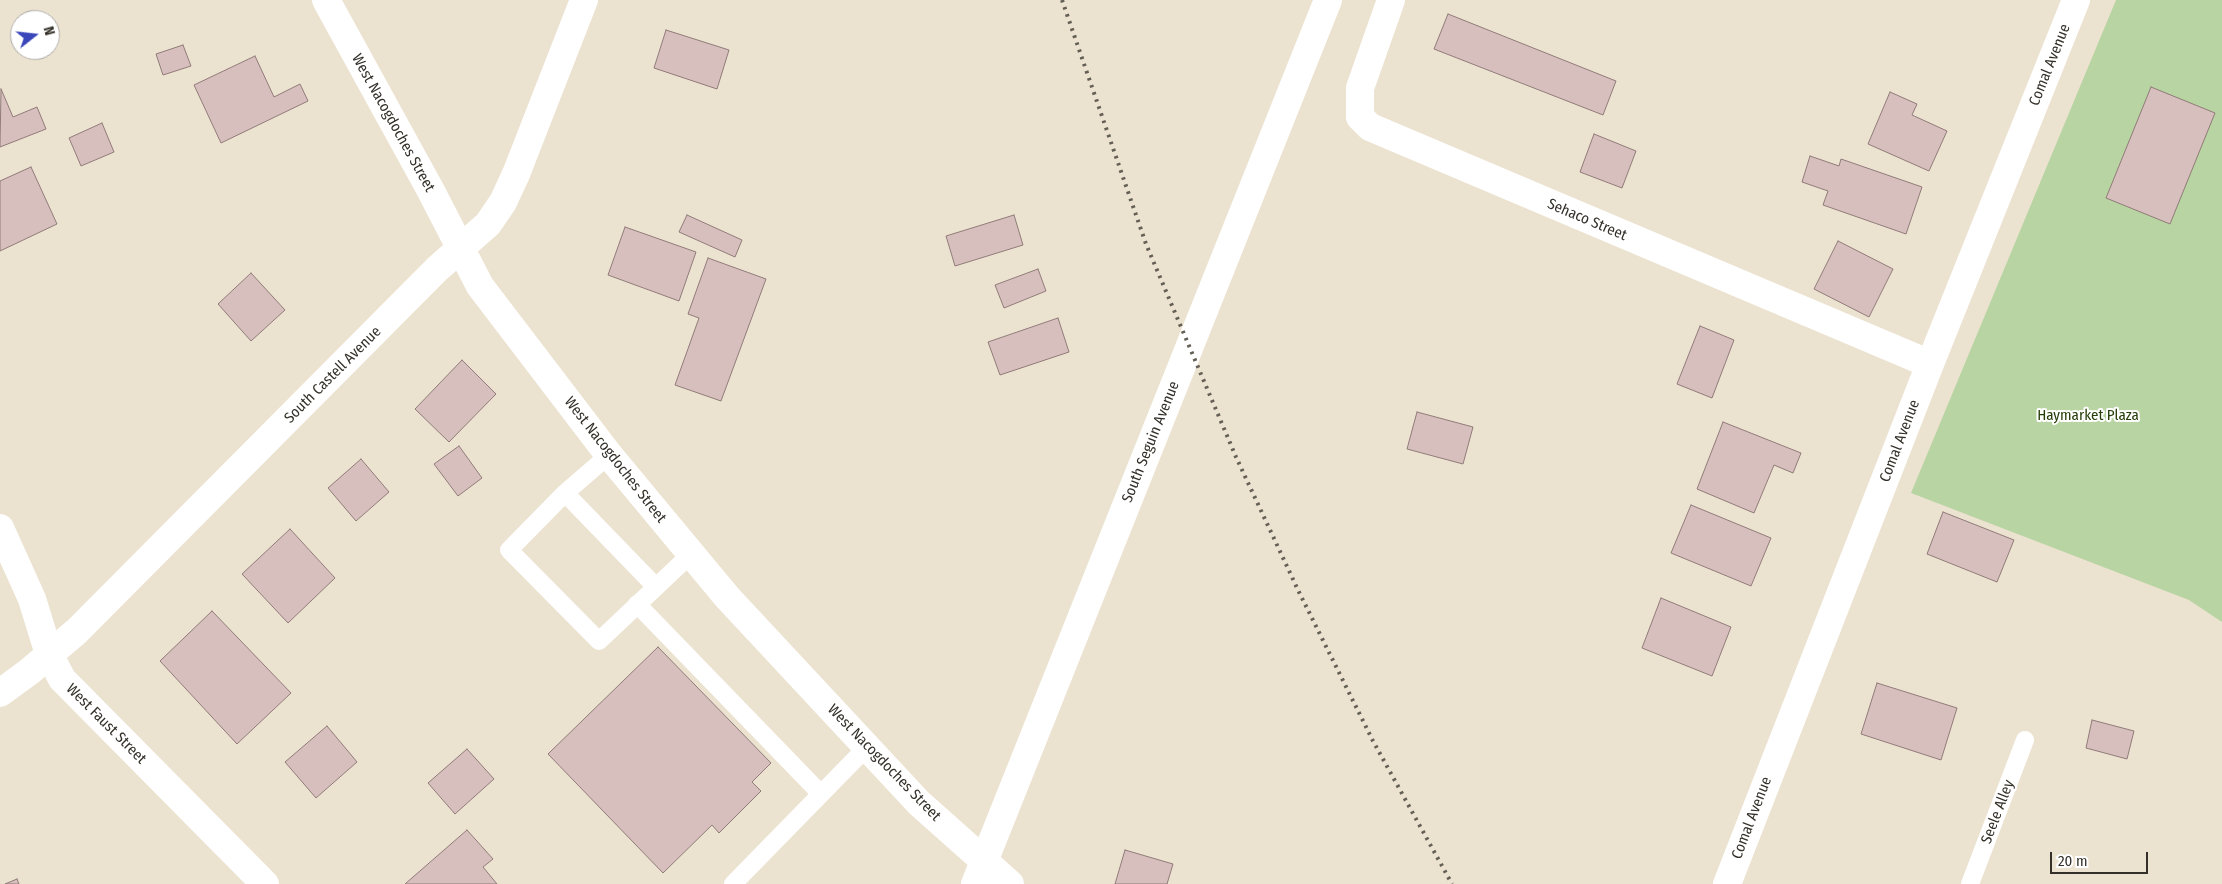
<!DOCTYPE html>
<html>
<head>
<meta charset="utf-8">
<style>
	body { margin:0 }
	#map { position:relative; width:2222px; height:884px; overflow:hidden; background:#ece2d0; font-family:"Fira Sans Condensed",sans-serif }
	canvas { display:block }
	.north { position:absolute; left:10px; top:10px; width:50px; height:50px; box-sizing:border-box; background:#fff; border:1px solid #aeaca9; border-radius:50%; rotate:74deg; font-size:14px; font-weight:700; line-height:20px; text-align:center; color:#343029 }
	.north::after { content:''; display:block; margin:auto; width:18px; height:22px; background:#3a47ba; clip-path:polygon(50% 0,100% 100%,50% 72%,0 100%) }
	.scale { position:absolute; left:2050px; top:852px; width:98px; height:22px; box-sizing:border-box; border:2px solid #343029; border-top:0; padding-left:6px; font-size:15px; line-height:18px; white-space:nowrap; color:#343029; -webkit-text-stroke:4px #fff; paint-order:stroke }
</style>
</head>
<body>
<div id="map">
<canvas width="2222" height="884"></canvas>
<div class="north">N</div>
<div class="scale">20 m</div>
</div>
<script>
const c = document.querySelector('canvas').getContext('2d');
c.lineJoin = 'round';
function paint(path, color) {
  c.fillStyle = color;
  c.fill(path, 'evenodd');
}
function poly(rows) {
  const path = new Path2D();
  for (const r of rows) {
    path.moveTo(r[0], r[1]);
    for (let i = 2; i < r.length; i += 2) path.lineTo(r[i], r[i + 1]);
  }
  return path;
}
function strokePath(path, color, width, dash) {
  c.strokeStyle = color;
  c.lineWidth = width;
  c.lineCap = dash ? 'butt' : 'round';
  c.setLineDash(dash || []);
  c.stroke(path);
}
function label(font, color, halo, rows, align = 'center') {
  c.font = font + ' "Fira Sans Condensed",sans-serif';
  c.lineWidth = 4;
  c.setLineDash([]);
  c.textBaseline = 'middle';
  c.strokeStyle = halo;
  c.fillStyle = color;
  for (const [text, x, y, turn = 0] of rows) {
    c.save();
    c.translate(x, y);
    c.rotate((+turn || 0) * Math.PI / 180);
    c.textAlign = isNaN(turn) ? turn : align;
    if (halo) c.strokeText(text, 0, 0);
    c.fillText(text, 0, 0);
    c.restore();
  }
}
const green = poly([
	[2116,0,2222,0,2222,622,2189,600,1911,493]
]);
const building = poly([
	[1448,14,1616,81,1603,115,1434,49,1448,14],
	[666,30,729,50,717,89,654,68,666,30],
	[183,45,191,66,163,75,156,54,183,45],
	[255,56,274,97,300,84,308,101,221,143,194,85,255,56],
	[2151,87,2215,113,2170,224,2106,198,2151,87],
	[1,89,13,117,37,107,46,129,0,147,1,89],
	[1890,92,1917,104,1912,115,1947,131,1929,171,1868,144,1890,92],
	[102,123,114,152,81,166,69,138,102,123],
	[1594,134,1636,151,1622,188,1580,172,1594,134],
	[1810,156,1839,166,1841,159,1922,187,1906,234,1823,205,1828,191,1802,182,1810,156],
	[31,167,57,224,0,251,0,181,31,167],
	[687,215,742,240,735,257,679,232,687,215],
	[1014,215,1023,245,955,266,946,236,1014,215],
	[625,227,696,252,679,301,608,275,625,227],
	[1838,241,1893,269,1869,317,1814,289,1838,241],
	[708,258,766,279,721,401,675,385,699,318,688,314,708,258],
	[1038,269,1046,291,1004,308,995,285,1038,269],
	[251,273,285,310,251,341,218,304,251,273],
	[1058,318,1069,352,1000,375,988,342,1058,318],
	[1700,326,1734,340,1712,398,1677,384,1700,326],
	[462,360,496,394,449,442,415,409,462,360],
	[1417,412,1473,427,1463,464,1407,449,1417,412],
	[1723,422,1801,453,1793,473,1774,465,1754,513,1697,489,1723,422],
	[459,446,482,478,458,496,434,464,459,446],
	[361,459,389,492,356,521,328,488,361,459],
	[1691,505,1771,538,1751,586,1671,553,1691,505],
	[1943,512,2014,540,1997,582,1927,554,1943,512],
	[290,529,335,578,288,623,242,574,290,529],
	[1661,598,1731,627,1712,676,1642,648,1661,598],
	[212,611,291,693,237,744,160,661,212,611],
	[658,647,771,763,752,782,761,791,719,833,712,825,663,873,548,754,658,647],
	[1877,683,1957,708,1941,760,1861,734,1877,683],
	[2092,720,2134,731,2127,759,2086,748,2092,720],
	[327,726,357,762,316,798,285,762,327,726],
	[467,749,494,779,455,814,428,783,467,749],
	[467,830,493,859,483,867,497,884,405,884,467,830],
	[1125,850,1173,864,1167,884,1115,884,1125,850],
	[17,879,19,884,5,884,17,879]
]);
const service = poly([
	[609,455,565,493,509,550,599,641,691,554],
	[565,493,656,587],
	[637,604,821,794],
	[733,884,867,747],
	[1970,884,2025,740]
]);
const minor = poly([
	[326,0,431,191,480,286,609,455,727,597,919,803,1010,884],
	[1391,0,1360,88,1360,117,1370,127,1930,364],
	[0,528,32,599,49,654,62,679,265,884],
	[0,693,30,671,77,631,437,269,488,224,503,202,516,174,584,0],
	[1727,884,1930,364,2076,0]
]);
const secondary = poly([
	[975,884,1328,0]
]);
const rail = poly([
	[1062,0,1146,244,1236,457,1298,590,1373,741,1452,884]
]);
const streetNames = [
	["Comal Avenue",2050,65,-68],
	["West Nacogdoches Street",393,123,61],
	["Sehaco Street",1587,220,23],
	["South Castell Avenue",333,375,-45],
	["Comal Avenue",1900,441,-69],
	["South Seguin Avenue",1151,442,-68],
	["West Nacogdoches Street",615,460,52],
	["West Faust Street",106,724,45],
	["West Nacogdoches Street",884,763,46],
	["Seele Alley",1998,812,-69],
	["Comal Avenue",1752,818,-69]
];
const parkNames = [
	["Haymarket Plaza",2088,416]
];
paint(green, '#b8d4a2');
paint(building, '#d6bfbd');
strokePath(building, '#907b79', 1);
strokePath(service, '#fff', 18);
strokePath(minor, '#fff', 28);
strokePath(secondary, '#fff', 28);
strokePath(rail, '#645f55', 4, [2.5, 5]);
label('15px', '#343029', '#fff', streetNames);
label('15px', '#253d09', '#fff', parkNames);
</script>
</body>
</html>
